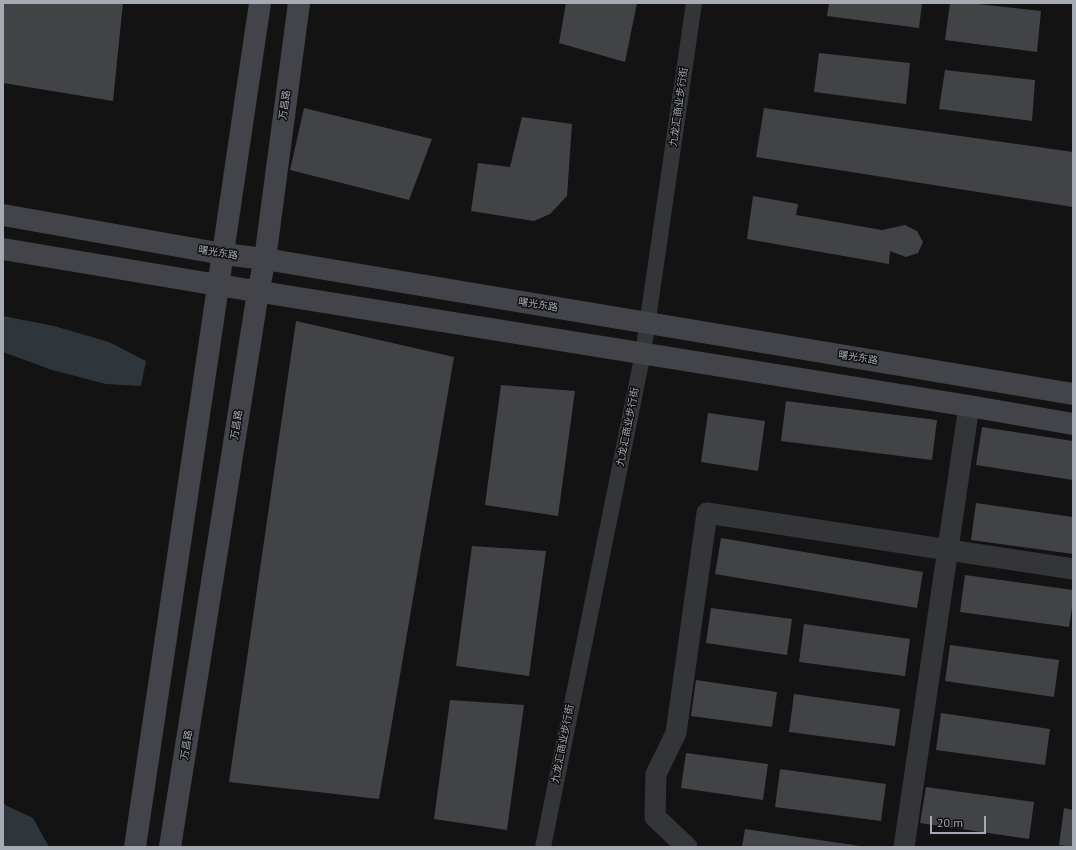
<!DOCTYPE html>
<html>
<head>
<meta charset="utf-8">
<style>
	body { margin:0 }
	#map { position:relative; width:1076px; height:850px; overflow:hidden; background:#131314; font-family:"PT Sans",sans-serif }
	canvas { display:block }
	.frame { position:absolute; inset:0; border:4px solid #a6abb3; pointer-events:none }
	.scale { position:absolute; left:930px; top:816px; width:56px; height:18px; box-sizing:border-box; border:2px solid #a6abb3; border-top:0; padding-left:5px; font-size:12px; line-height:14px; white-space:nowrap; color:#a6abb3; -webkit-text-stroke:3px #0e0e0f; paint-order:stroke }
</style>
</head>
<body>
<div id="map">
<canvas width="1076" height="850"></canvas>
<div class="frame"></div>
<div class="scale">20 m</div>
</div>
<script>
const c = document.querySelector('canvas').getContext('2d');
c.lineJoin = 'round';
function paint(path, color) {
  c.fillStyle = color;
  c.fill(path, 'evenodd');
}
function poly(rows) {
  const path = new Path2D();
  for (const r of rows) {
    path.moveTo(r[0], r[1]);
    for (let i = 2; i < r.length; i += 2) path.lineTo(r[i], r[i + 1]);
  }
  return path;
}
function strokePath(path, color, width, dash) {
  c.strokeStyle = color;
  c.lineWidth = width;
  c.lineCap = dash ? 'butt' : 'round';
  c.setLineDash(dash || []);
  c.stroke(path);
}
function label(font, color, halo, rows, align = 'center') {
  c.font = font + ' "PT Sans","Noto Sans SC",sans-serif';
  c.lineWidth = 3;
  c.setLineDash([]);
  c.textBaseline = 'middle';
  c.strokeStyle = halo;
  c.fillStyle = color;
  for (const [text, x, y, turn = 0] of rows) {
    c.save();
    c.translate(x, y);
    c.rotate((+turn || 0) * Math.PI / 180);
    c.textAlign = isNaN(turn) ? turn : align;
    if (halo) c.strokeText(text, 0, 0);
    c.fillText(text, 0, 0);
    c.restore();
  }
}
const water = poly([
	[3,316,54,326,109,342,146,361,141,386,106,384,52,370,3,352],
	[3,801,5,805,33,818,49,847,3,847]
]);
const building = poly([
	[3,3,123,3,113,101,3,83],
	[566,3,637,3,625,62,559,43],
	[829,3,922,3,919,28,827,16],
	[950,3,969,3,1041,11,1037,52,945,40],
	[819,53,910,63,906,104,814,92],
	[945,70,1035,80,1032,121,939,109],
	[304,108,432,139,409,200,290,170],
	[764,108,1073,152,1073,207,756,157],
	[522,117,572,124,567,196,550,214,534,221,471,211,478,163,510,167],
	[753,196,798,204,796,215,882,230,905,225,917,231,923,242,918,253,906,257,890,251,889,264,747,239],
	[296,321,454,357,379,799,229,782],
	[501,385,575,391,558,516,485,505],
	[786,401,937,420,932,460,781,441],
	[708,413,765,421,758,471,701,462],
	[982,427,1073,441,1073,480,976,465],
	[976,503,1073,517,1073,554,971,540],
	[721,538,923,572,917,608,715,574],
	[472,546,546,551,529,676,456,666],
	[965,575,1073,590,1073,601,1069,627,960,612],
	[711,608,792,619,787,655,706,643],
	[804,624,910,639,905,676,799,662],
	[950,645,1059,660,1054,697,945,681],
	[696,680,777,692,772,727,691,716],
	[794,694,900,709,895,746,789,732],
	[450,700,524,705,507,830,434,819],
	[941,713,1050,729,1045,765,936,750],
	[686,753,768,764,763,800,681,788],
	[780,769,886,784,881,821,775,807],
	[926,787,1034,802,1029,839,920,823],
	[1064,808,1073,810,1073,847,1059,845],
	[745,829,860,846,860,847,742,847]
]);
const pedestrian = poly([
	[543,847,643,353,694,3]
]);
const minor = poly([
	[687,847,655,817,656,774,676,733,707,513,1073,569],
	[904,847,969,406]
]);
const secondary = poly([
	[3,215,223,254,265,259,1073,394],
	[3,249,218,285,969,406,1073,424],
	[135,847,260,3],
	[170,847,258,292,265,259,299,3]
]);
const streetNames = [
	["万昌路",285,105,-82],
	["九龙汇商业步行街",679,107,-82],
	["曙光东路",218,253,9],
	["曙光东路",538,305,9],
	["曙光东路",858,358,9],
	["万昌路",237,425,-81],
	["九龙汇商业步行街",628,427,-79],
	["九龙汇商业步行街",563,744,-79],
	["万昌路",187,745,-81]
];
paint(water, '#2e363c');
paint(building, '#424347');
strokePath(pedestrian, '#343539', 16);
strokePath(minor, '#343539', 21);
strokePath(secondary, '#424449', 22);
label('10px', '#a6abb3', '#0e0e0f', streetNames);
</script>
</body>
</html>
